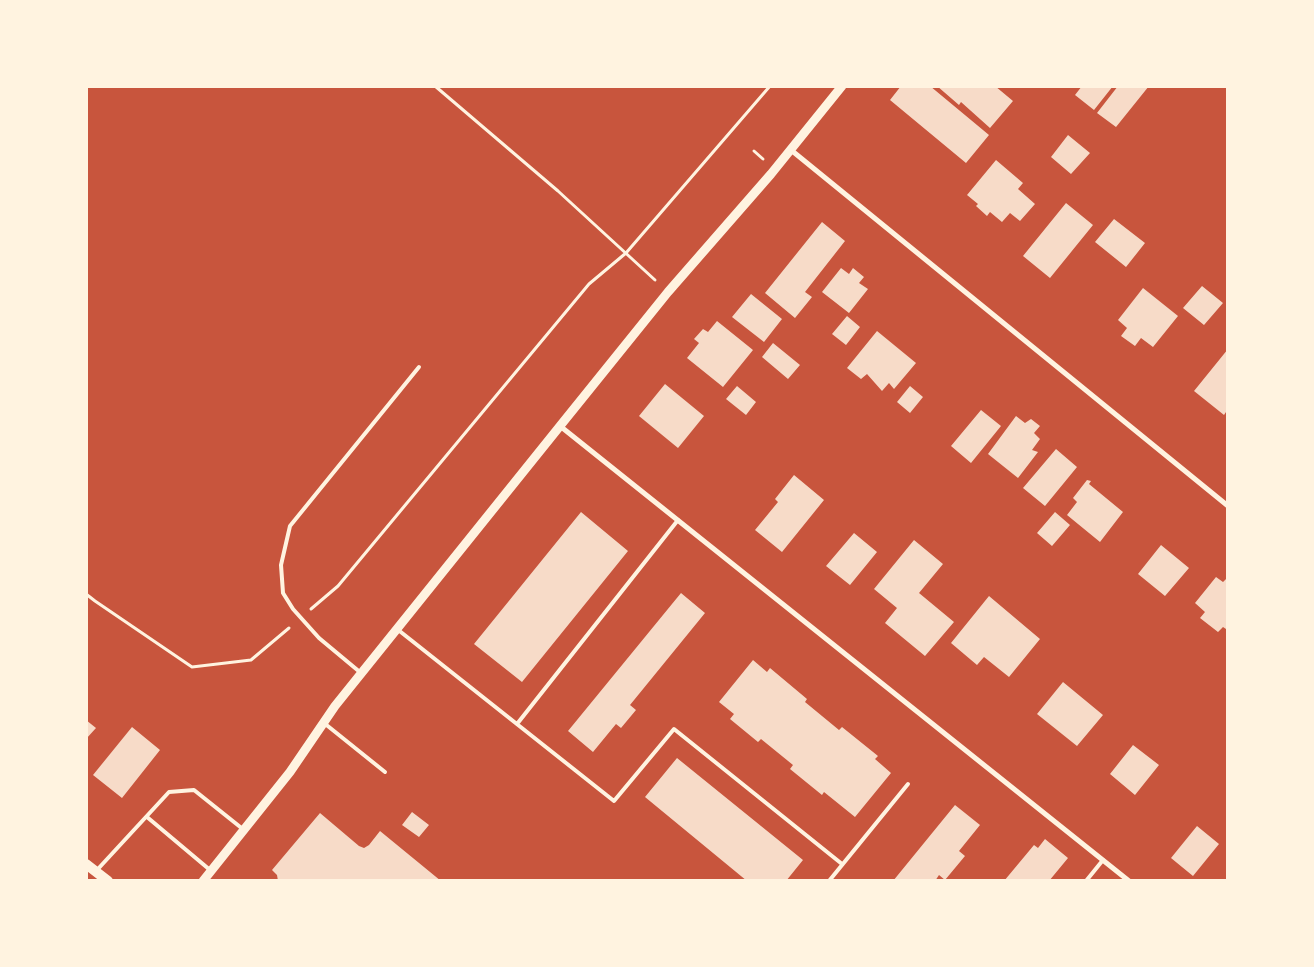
<!DOCTYPE html>
<html>
<head>
<meta charset="utf-8">
<style>
	body { margin:0 }
	#map { position:relative; width:1314px; height:967px; overflow:hidden; background:#c8553d; font-family:Cabin,sans-serif }
	canvas { display:block }
	.frame { position:absolute; inset:0; border:88px solid #fff3e0; pointer-events:none }
</style>
</head>
<body>
<div id="map">
<canvas width="1314" height="967"></canvas>
<div class="frame"></div>
</div>
<script>
const c = document.querySelector('canvas').getContext('2d');
c.lineJoin = 'round';
function paint(path, color) {
  c.fillStyle = color;
  c.fill(path, 'evenodd');
}
function poly(rows) {
  const path = new Path2D();
  for (const r of rows) {
    path.moveTo(r[0], r[1]);
    for (let i = 2; i < r.length; i += 2) path.lineTo(r[i], r[i + 1]);
  }
  return path;
}
function strokePath(path, color, width, dash) {
  c.strokeStyle = color;
  c.lineWidth = width;
  c.lineCap = dash ? 'butt' : 'round';
  c.setLineDash(dash || []);
  c.stroke(path);
}
const building = poly([
	[901,86,930,86,989,135,966,163,890,100],
	[937,86,995,86,1013,101,990,128,961,102,959,105],
	[1082,86,1113,86,1094,110,1075,95],
	[1118,86,1149,86,1116,127,1097,113],
	[1068,135,1090,153,1071,174,1051,157],
	[996,160,1023,183,1018,189,1035,204,1020,221,1010,213,1002,222,990,212,987,216,976,206,978,204,967,195],
	[1066,203,1093,225,1050,278,1023,256],
	[1114,219,1145,243,1126,267,1095,242],
	[822,222,845,241,805,292,812,297,795,318,765,293],
	[841,268,849,274,853,268,864,277,859,283,868,289,849,313,822,292],
	[1202,286,1223,303,1204,325,1183,308],
	[1143,288,1178,316,1153,347,1141,338,1135,346,1121,336,1127,328,1118,320],
	[751,294,782,319,764,342,732,317],
	[847,316,860,327,846,345,832,334],
	[717,321,753,350,723,387,687,358,699,343,694,339,703,329,708,332],
	[877,331,916,363,894,389,889,383,882,391,867,374,861,379,847,368],
	[773,343,800,365,788,379,762,357],
	[1228,349,1228,409,1224,415,1194,391],
	[665,384,704,416,678,448,639,416],
	[737,386,756,402,746,415,726,399],
	[910,386,923,397,910,413,897,402],
	[981,410,1001,426,971,463,951,446],
	[1016,416,1025,423,1031,419,1040,426,1034,433,1040,439,1032,450,1038,452,1018,478,988,454],
	[1056,449,1077,467,1045,506,1023,488],
	[794,475,824,500,782,552,755,530,778,502,775,499],
	[1087,480,1091,481,1089,484,1123,512,1100,542,1067,515,1077,502,1073,498],
	[581,512,628,551,522,682,474,644],
	[1055,512,1070,525,1052,546,1037,533],
	[854,533,877,552,850,585,826,566],
	[914,540,943,564,919,593,954,622,925,656,885,623,897,608,874,589],
	[1161,545,1189,568,1165,596,1138,574],
	[1216,577,1223,582,1228,577,1228,627,1226,629,1223,627,1218,632,1200,618,1205,612,1195,603],
	[681,593,705,613,630,705,636,710,621,728,616,724,593,752,568,731],
	[989,596,1040,639,1009,677,984,657,977,665,951,643],
	[753,660,767,672,770,668,807,699,805,702,839,730,842,727,878,756,875,759,891,773,855,817,824,792,822,795,790,769,793,765,761,739,758,742,730,719,734,714,719,702],
	[1063,682,1103,715,1077,746,1037,714],
	[86,720,96,728,86,739],
	[132,727,160,750,122,798,93,775],
	[1133,745,1159,765,1135,795,1110,774],
	[677,758,803,860,786,881,747,881,645,797],
	[955,805,980,825,959,851,965,856,945,880,939,875,935,881,893,881],
	[412,812,429,825,419,837,402,825],
	[320,813,359,846,364,848,369,845,380,831,441,881,278,881,277,875,272,870],
	[1197,826,1219,844,1193,876,1171,858],
	[1045,839,1068,858,1049,881,1004,881,1034,845,1038,848]
]);
const path = poly([
	[435,86,558,191,655,280],
	[754,151,763,159],
	[86,594,95,601,192,667,251,660,289,628],
	[311,609,338,586,589,284,626,253,770,86]
]);
const service = poly([
	[397,629,614,801,674,729,842,864],
	[361,673,319,638,293,609,283,593,281,565,290,526,419,367],
	[324,723,385,772],
	[517,724,678,520],
	[147,817,210,870],
	[97,870,169,792,194,790,244,830],
	[829,881,908,784],
	[1086,881,1103,860]
]);
const minor = poly([
	[791,150,1228,506],
	[560,426,1129,881]
]);
const tertiary = poly([
	[203,881,290,772,335,706,560,426,668,292,771,174,842,86]
]);
const secondary = poly([
	[86,864,108,881]
]);
paint(building, '#f7dbc8');
strokePath(path, '#fff3e0', 3);
strokePath(service, '#fff3e0', 4);
strokePath(minor, '#fff3e0', 5);
strokePath(tertiary, '#fff3e0', 9);
strokePath(secondary, '#fff3e0', 10);
</script>
</body>
</html>
